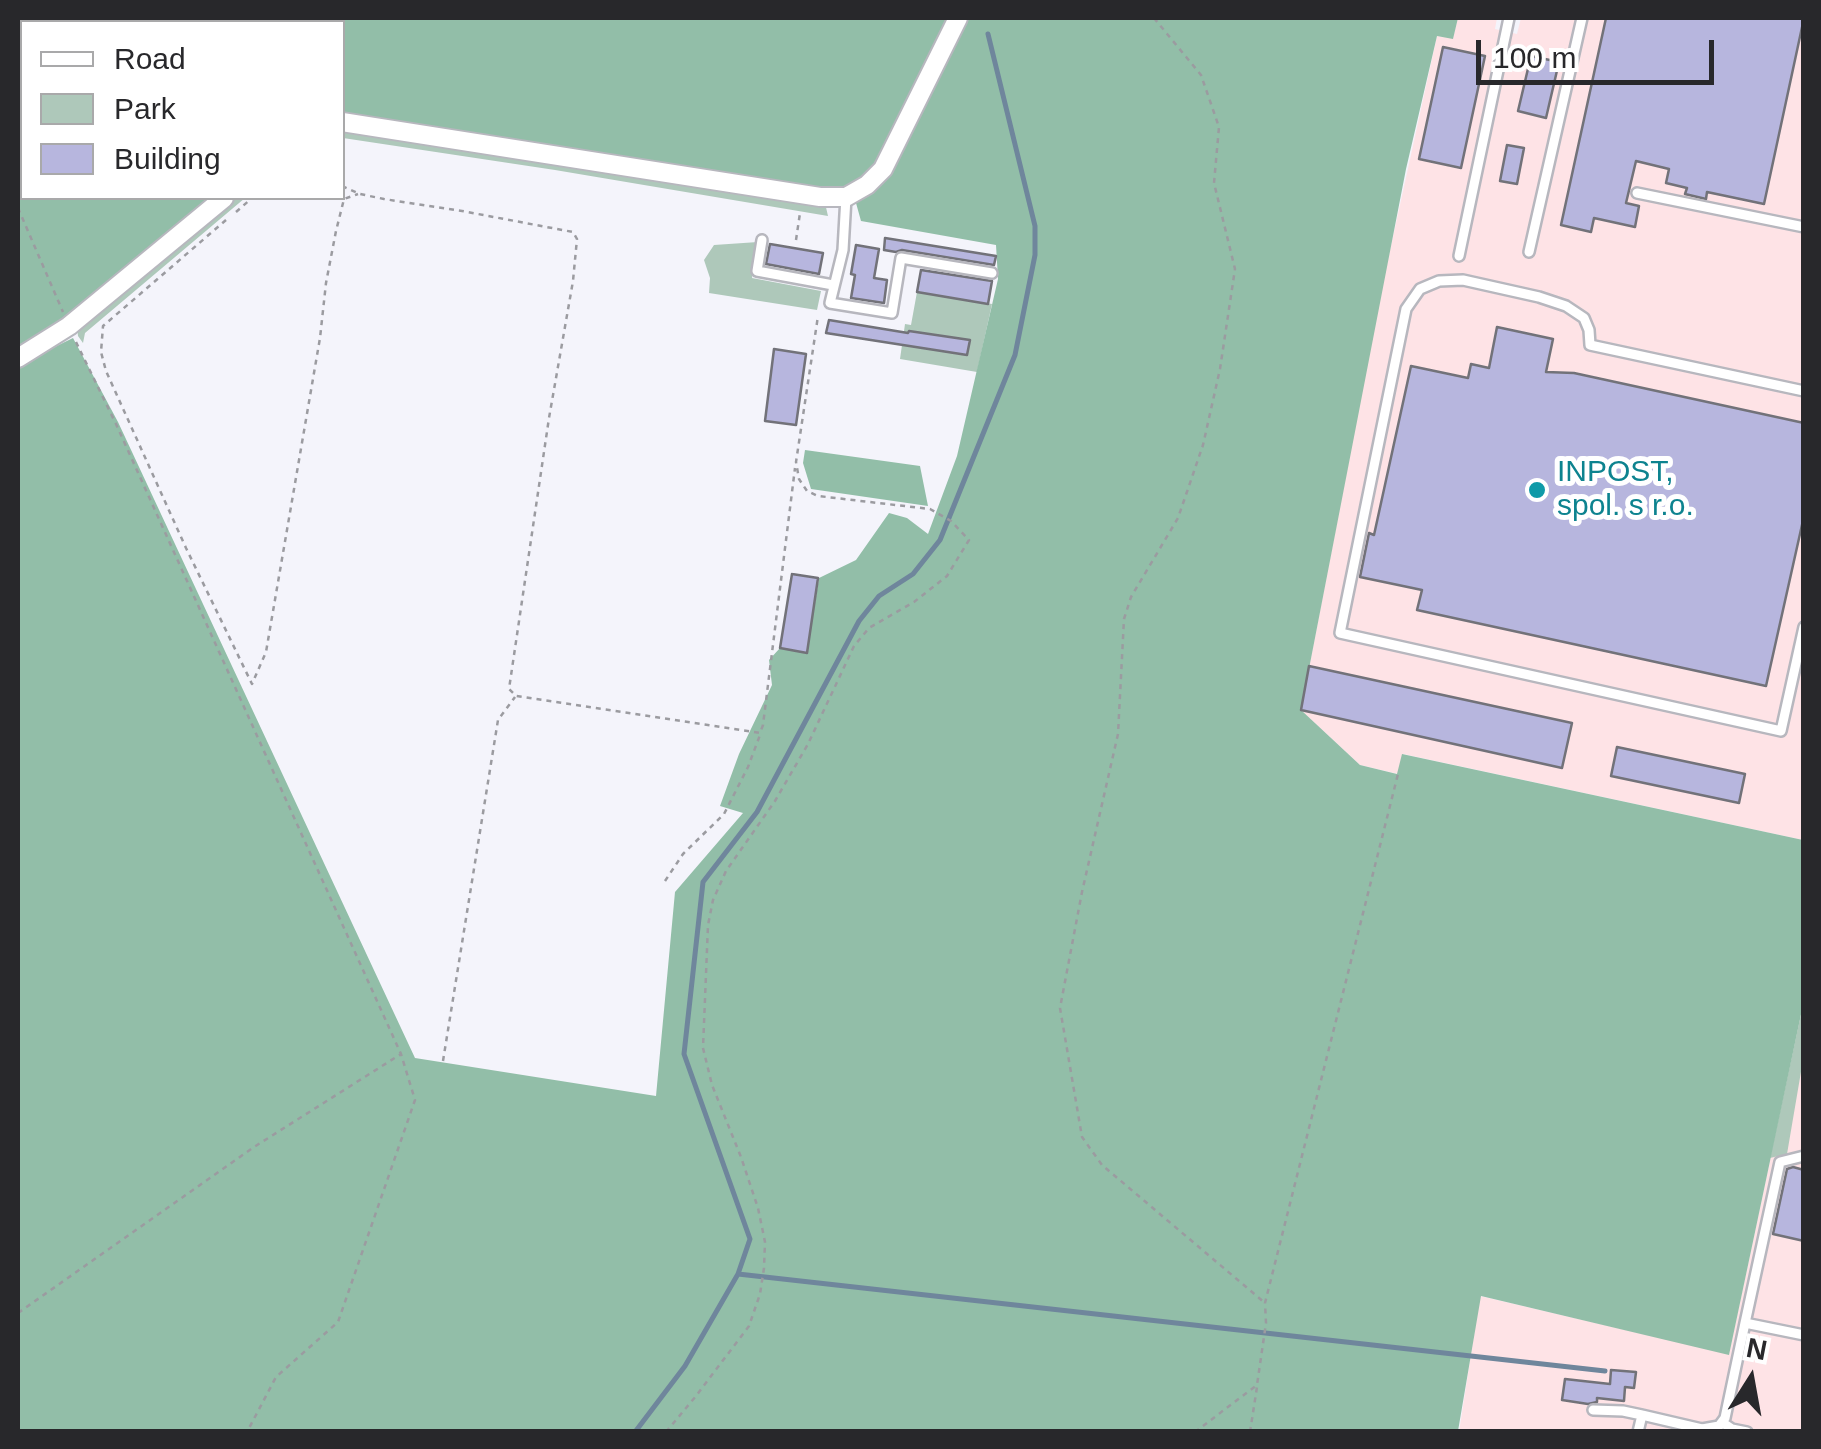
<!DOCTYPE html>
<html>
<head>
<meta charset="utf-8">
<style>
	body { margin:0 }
	#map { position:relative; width:1821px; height:1449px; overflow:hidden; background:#f4f4fb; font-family:Helvetica,sans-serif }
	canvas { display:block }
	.frame { position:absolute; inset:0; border:20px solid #28282b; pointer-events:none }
	.legend { position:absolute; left:20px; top:20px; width:325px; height:180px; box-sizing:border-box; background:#fff; border:2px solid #a9a9aa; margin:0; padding:12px 18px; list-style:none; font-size:30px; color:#28282b }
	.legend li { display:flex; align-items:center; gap:20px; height:50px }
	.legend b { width:50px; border:2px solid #a9a9aa }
	.north { position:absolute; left:1701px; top:1329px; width:100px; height:100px; -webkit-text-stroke:8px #fff; paint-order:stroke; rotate:11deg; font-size:28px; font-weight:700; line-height:40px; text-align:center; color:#28282b }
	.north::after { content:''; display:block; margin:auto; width:35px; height:45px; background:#28282b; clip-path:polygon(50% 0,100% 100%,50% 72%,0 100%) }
	.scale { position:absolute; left:1476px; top:40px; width:238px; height:45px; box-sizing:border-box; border:5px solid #28282b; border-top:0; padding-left:12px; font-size:30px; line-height:35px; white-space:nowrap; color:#28282b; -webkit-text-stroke:8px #fff; paint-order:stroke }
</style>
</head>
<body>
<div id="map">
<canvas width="1821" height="1449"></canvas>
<div class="frame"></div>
<ul class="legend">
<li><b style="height:12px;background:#fff"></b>Road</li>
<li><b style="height:28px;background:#aec8ba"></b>Park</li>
<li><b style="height:28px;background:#b7b6de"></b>Building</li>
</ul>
<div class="north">N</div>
<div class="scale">100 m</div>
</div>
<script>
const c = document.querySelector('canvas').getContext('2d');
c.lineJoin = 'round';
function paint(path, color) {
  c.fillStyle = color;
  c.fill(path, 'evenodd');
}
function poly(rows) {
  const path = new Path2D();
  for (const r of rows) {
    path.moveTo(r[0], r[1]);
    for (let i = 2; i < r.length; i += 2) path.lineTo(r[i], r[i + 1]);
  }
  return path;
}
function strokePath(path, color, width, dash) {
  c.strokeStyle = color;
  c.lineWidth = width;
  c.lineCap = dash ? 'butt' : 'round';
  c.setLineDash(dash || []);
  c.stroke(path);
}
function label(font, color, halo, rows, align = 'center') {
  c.font = font + ' Helvetica,sans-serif';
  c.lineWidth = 10;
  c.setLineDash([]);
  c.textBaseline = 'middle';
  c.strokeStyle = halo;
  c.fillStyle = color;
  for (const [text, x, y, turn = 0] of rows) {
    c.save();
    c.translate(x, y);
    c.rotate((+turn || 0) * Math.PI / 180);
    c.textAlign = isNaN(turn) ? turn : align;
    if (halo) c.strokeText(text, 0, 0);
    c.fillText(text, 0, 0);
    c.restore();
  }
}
const industrial = poly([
	[1458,18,1497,18,1495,29,1517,34,1521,18,1803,18,1803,840,1403,754,1398,774,1360,765,1301,710,1382,287,1437,36,1453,38],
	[1803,1005,1803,1431,1459,1432,1480,1296,1729,1354]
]);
const green = poly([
	[342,127,825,203,828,216,555,170,343,138],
	[232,198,245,198,85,333,83,343,78,336,77,327],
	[758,242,752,278,821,291,817,310,709,293,710,278,704,260,714,245],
	[917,292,992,304,977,372,900,359,905,324,911,325],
	[1803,1005,1803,1060,1787,1154,1770,1158]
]);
const forest = poly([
	[18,18,951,18,882,160,862,180,843,190,821,192,343,115,342,22,22,22,22,198,216,198,63,322,18,351],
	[965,18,1458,18,1453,39,1437,36,1406,169,1301,710,1360,765,1397,774,1402,754,1803,840,1803,1005,1729,1355,1481,1296,1458,1431,18,1432,18,365,73,338,118,422,415,1058,656,1096,675,892,743,813,720,806,739,754,772,685,769,660,780,648,807,652,819,578,856,560,889,513,907,518,928,534,957,456,998,279,996,245,861,221,856,203,889,173],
	[805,450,920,466,928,506,811,489,803,463]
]);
const stream = poly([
	[738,1274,1605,1371],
	[635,1432,685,1366,738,1274,750,1239,684,1054,703,882,757,812,859,621,879,596,913,574,940,540,1015,355,1035,255,1035,226,988,34]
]);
const building = poly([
	[1606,18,1804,18,1764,204,1707,192,1706,199,1685,194,1687,188,1666,183,1669,169,1636,161,1626,203,1639,206,1635,227,1594,218,1591,232,1561,225,1606,18],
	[1443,47,1485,56,1461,168,1419,159,1443,47],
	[1531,56,1559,62,1546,118,1518,111,1531,56],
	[1507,145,1524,148,1517,184,1500,181,1507,145],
	[885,238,996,256,994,265,902,250,896,252,884,250,885,238],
	[770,244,823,253,819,274,766,264,770,244],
	[856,245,879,249,874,278,887,280,884,303,851,298,855,275,851,274,856,245],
	[921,270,992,281,988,304,917,292,921,270],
	[829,320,908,333,909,331,970,340,967,355,826,333,829,320],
	[1497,327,1553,339,1546,372,1574,373,1804,423,1804,516,1766,686,1417,610,1422,590,1360,577,1369,533,1374,535,1411,366,1468,378,1471,364,1489,368,1497,327],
	[774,349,806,354,796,425,765,421,774,349],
	[792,574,818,578,807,653,780,648,792,574],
	[1309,666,1572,723,1562,768,1301,710,1309,666],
	[1617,747,1745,774,1739,803,1611,776,1617,747],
	[1793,1167,1804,1170,1804,1241,1773,1234,1787,1169,1793,1167],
	[1611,1370,1636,1372,1634,1388,1625,1387,1624,1401,1597,1398,1597,1402,1588,1404,1562,1400,1565,1379,1610,1384,1611,1370]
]);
const path = poly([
	[1154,18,1201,75,1219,127,1214,183,1235,269,1220,369,1203,445,1178,518,1131,597,1124,619,1118,734,1082,892,1060,1008,1082,1137,1102,1165,1265,1303],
	[342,186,360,194,384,199,462,211,573,232,577,239,573,281,549,418,509,689,516,696,760,733,763,725,795,468],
	[18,208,63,312],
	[236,212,252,198],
	[226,220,103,326,101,352,106,371,186,548,252,684,266,652,320,338,326,283,336,231,344,199,358,194],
	[796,240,800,213],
	[76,342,116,424,401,1054,415,1100,338,1322,276,1377,247,1432],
	[665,881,683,854,724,814,748,767,760,735],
	[443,1061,498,720,515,697],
	[18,1313,254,1147,401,1054],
	[666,1432,696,1396,749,1326,760,1294,764,1268,765,1242,758,1208,741,1157,712,1085,703,1048,708,925,713,900,726,871,775,801,808,744,854,646,869,628,914,602,947,576,969,540,951,521,930,509,818,496,807,491,799,479,796,462,818,316],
	[1195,1432,1257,1385,1266,1323,1265,1303,1398,774],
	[1250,1432,1257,1387]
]);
const service = poly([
	[1637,193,1804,227],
	[846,197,843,250,830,303,892,313,901,258,992,273],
	[762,240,757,271,833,285],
	[1529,252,1582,18],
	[1459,256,1509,18],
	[1804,391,1590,345,1589,330,1584,318,1566,306,1539,297,1463,280,1439,281,1420,289,1406,309,1340,633,1781,731,1804,627],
	[1745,1323,1780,1162,1804,1156],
	[1593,1410,1623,1411,1642,1415,1702,1429,1702,1432],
	[1723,1423,1732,1429,1747,1432],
	[1702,1429,1719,1426,1725,1418,1745,1323,1804,1335],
	[1638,1432,1642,1415]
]);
const minor = poly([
	[342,122,820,197,846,197,867,185,883,169,958,18],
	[18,358,69,326,224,198]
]);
const markers = [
	[1537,490,10,"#0f9aa8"]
];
const cultureNames = [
	["INPOST,",1557,473],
	["spol. s r.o.",1557,507]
];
paint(industrial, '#fee3e6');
paint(green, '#aec8ba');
paint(forest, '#92bea8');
strokePath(stream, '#6f869c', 5);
paint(building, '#b7b6de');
strokePath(building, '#727279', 2.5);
strokePath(service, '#b7b7be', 14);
strokePath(minor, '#b7b7be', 22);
strokePath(path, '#9b9ba0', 2.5, [5, 5]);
strokePath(service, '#fff', 9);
strokePath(minor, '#fff', 18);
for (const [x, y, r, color] of markers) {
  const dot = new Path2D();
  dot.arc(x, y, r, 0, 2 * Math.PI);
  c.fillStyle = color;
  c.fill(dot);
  strokePath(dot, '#fff', 4);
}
label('30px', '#0d838f', '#fff', cultureNames, 'left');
</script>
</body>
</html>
